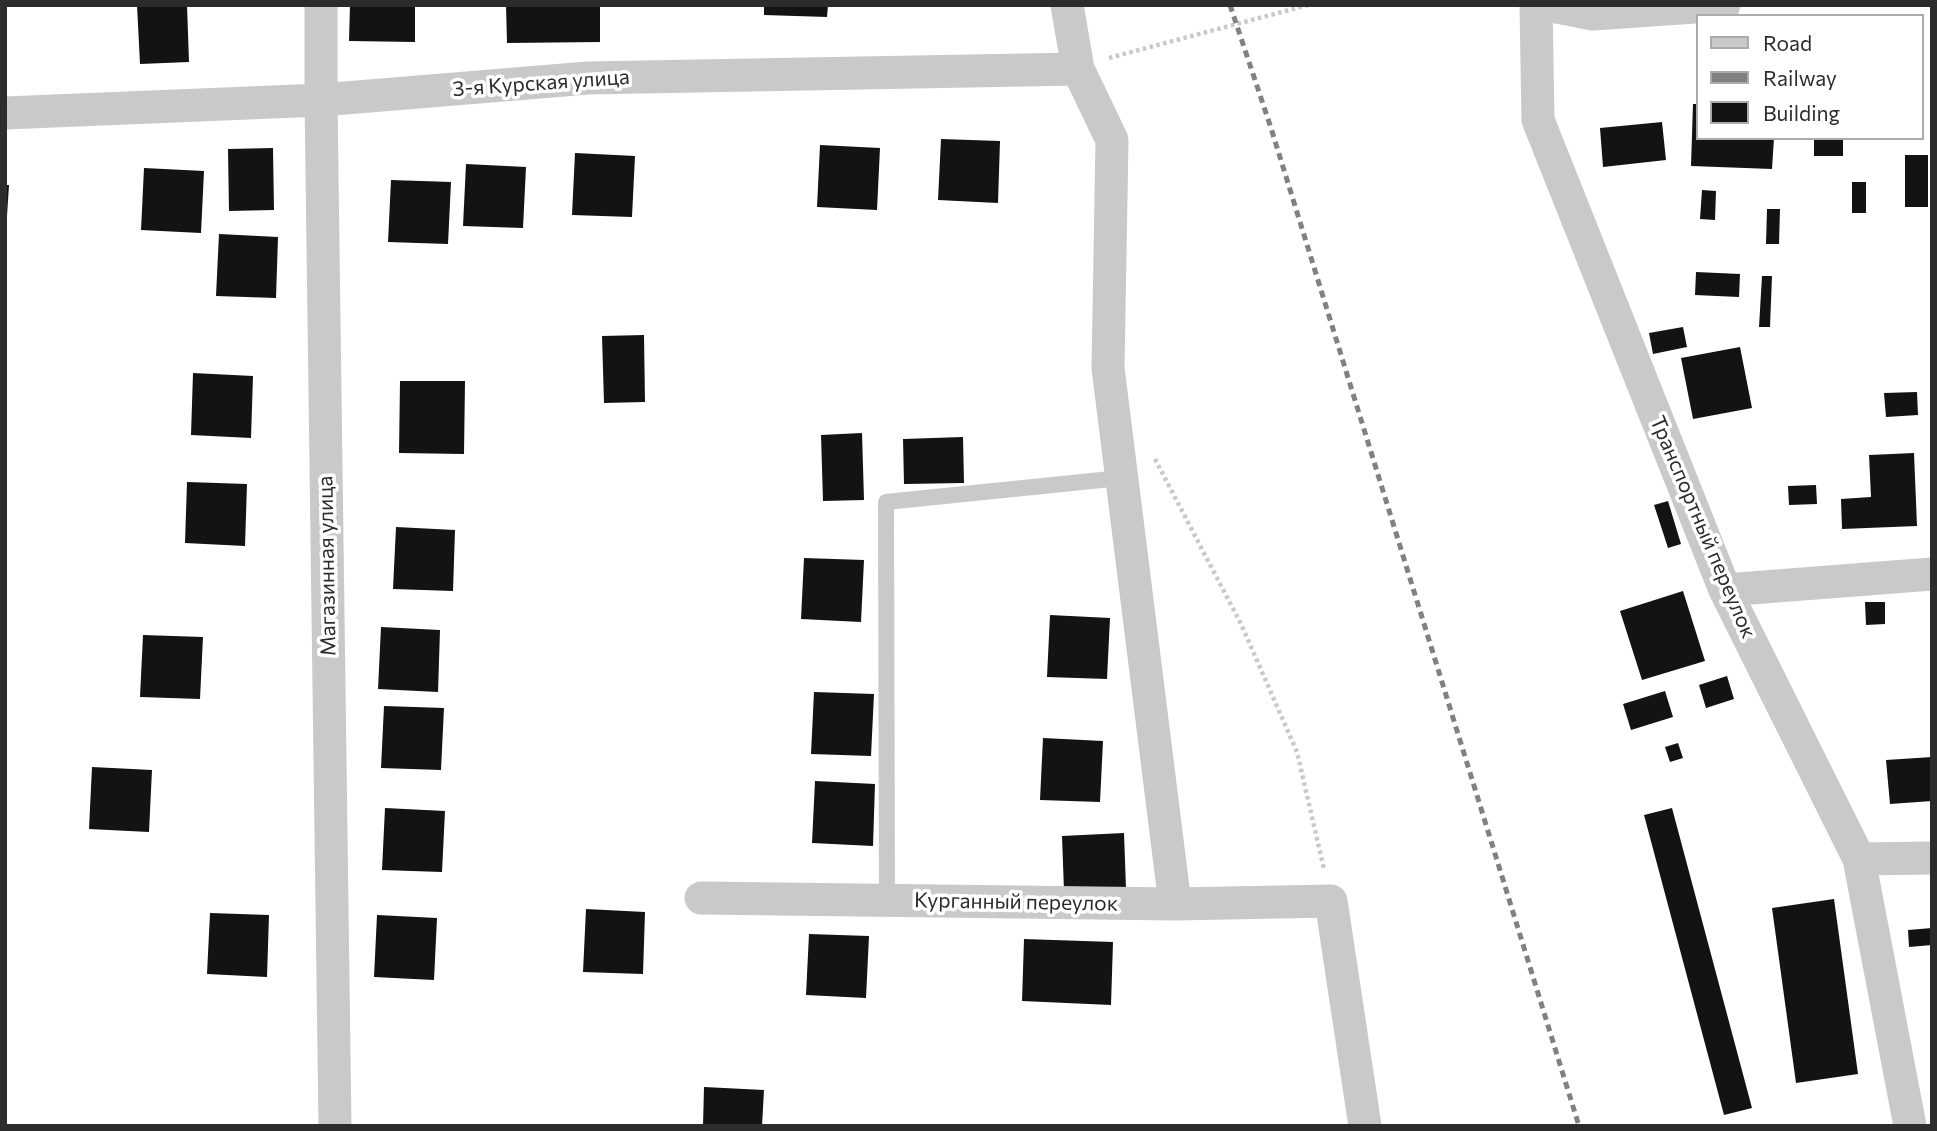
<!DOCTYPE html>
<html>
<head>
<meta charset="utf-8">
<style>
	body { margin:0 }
	#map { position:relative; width:1937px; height:1131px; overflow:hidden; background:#fff; font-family:Commissioner,sans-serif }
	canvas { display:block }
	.frame { position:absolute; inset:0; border:7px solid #2c2c2c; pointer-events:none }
	.legend { position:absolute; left:1696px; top:14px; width:228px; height:126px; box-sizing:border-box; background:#fff; border:2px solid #ababab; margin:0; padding:9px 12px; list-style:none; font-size:21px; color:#2c2c2c }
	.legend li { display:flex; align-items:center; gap:14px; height:35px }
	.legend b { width:35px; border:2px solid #ababab }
</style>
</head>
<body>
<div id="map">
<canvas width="1937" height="1131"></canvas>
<div class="frame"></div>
<ul class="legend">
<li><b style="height:9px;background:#c9c9c9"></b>Road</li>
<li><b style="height:9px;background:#818181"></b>Railway</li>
<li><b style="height:19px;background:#131313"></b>Building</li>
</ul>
</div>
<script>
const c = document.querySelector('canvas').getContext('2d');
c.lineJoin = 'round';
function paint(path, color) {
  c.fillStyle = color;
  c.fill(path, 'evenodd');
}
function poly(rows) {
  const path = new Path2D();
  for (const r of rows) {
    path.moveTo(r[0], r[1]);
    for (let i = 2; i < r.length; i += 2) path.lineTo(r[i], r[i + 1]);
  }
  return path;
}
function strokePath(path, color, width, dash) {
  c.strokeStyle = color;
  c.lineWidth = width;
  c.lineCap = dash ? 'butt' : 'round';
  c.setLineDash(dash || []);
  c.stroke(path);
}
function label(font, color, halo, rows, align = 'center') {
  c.font = font + ' Commissioner,sans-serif';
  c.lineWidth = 7;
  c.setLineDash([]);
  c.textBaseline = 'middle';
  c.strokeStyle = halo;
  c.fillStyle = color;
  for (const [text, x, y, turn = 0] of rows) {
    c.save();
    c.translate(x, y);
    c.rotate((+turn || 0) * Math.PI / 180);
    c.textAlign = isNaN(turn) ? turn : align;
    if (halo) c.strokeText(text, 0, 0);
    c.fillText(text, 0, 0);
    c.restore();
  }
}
const building = poly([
	[137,5,187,5,189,62,140,64],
	[350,5,415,5,415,42,349,41],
	[506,5,600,5,600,42,507,43],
	[764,5,828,5,827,17,764,15],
	[1693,104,1697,104,1697,138,1774,138,1772,169,1691,166],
	[1662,122,1666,160,1603,167,1600,128],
	[1814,138,1843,138,1843,156,1814,156],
	[941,139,1000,141,998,203,938,200],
	[820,145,880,148,877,210,817,207],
	[273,148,274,210,229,211,228,149],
	[575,153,635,156,632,217,572,215],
	[1905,155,1928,155,1928,207,1905,207],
	[466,164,526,167,523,228,463,226],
	[144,168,204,171,201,233,141,230],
	[391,180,451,182,448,244,388,242],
	[1852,182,1866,182,1866,213,1852,213],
	[5,185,9,185,7,216,5,216],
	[1702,190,1716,191,1715,220,1700,219],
	[1767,209,1780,209,1779,244,1766,244],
	[219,234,278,237,276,298,216,296],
	[1696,272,1740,274,1739,297,1695,295],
	[1762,276,1772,276,1770,327,1759,327],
	[1683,327,1687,347,1653,354,1649,333],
	[644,335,645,402,604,403,602,336],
	[1740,347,1752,408,1693,419,1681,358],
	[193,373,253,376,251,438,191,435],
	[400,381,465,381,464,454,399,453],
	[1917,392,1918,415,1886,417,1884,393],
	[862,433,864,500,823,501,821,435],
	[963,437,964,483,904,484,903,439],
	[1914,453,1917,526,1842,529,1841,499,1871,497,1869,455],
	[187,482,247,484,245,546,185,543],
	[1816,485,1817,504,1789,505,1788,486],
	[1668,501,1681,544,1668,548,1654,505],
	[396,527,455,530,453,591,393,589],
	[804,558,864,560,861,622,801,619],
	[1683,591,1705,661,1642,680,1620,611],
	[1865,602,1885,602,1885,624,1866,625],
	[1050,615,1110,618,1107,679,1047,677],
	[381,627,440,630,438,692,378,689],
	[143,635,203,637,200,699,140,697],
	[1727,676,1734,699,1706,708,1699,685],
	[1665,691,1673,717,1631,730,1623,704],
	[814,692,874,694,871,756,811,754],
	[384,706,444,708,441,770,381,768],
	[1043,738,1103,741,1100,802,1040,800],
	[1678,743,1683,758,1670,762,1665,747],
	[1932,757,1932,801,1890,804,1886,760],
	[92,767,152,770,149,832,89,829],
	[815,781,875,784,873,846,812,843],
	[385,808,445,811,442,872,382,870],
	[1672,808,1752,1108,1724,1115,1644,815],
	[1124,833,1126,889,1064,891,1062,836],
	[1834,899,1858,1074,1796,1083,1772,908],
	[586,909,645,912,643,974,583,972],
	[210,913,269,915,267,977,207,974],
	[377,915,437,918,434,980,374,977],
	[1932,928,1932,945,1909,947,1908,930],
	[809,934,869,936,866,998,806,995],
	[1024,939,1113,942,1111,1005,1022,1001],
	[704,1087,764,1090,762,1126,703,1126]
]);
const path = poly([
	[1109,58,1308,5],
	[1155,459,1241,624,1297,752,1324,869]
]);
const lane = poly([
	[887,900,886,502,1121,478]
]);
const street = poly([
	[321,5,321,100,335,1126],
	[1067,5,1078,69,1112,140,1108,368,1175,904],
	[1536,5,1538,120,1725,590,1859,859,1910,1126],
	[1547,5,1593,14,1724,5],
	[5,113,321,100,588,78,1078,69],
	[1725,590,1932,574],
	[1859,859,1932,858],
	[701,898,1175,904,1331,901,1365,1126]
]);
const rail = poly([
	[1230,5,1271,128,1579,1126]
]);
const streetNames = [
	["3-я Курская улица",541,83,-4],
	["Транспортный переулок",1703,527,67],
	["Магазинная улица",327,566,-91],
	["Курганный переулок",1016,902,1]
];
paint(building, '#131313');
strokePath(path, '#c9c9c9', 4.5, [3.5, 3.5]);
strokePath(lane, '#c9c9c9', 16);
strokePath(street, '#c9c9c9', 33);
strokePath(rail, '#818181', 5, [7, 5]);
label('21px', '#2c2c2c', '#fff', streetNames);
</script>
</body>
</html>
